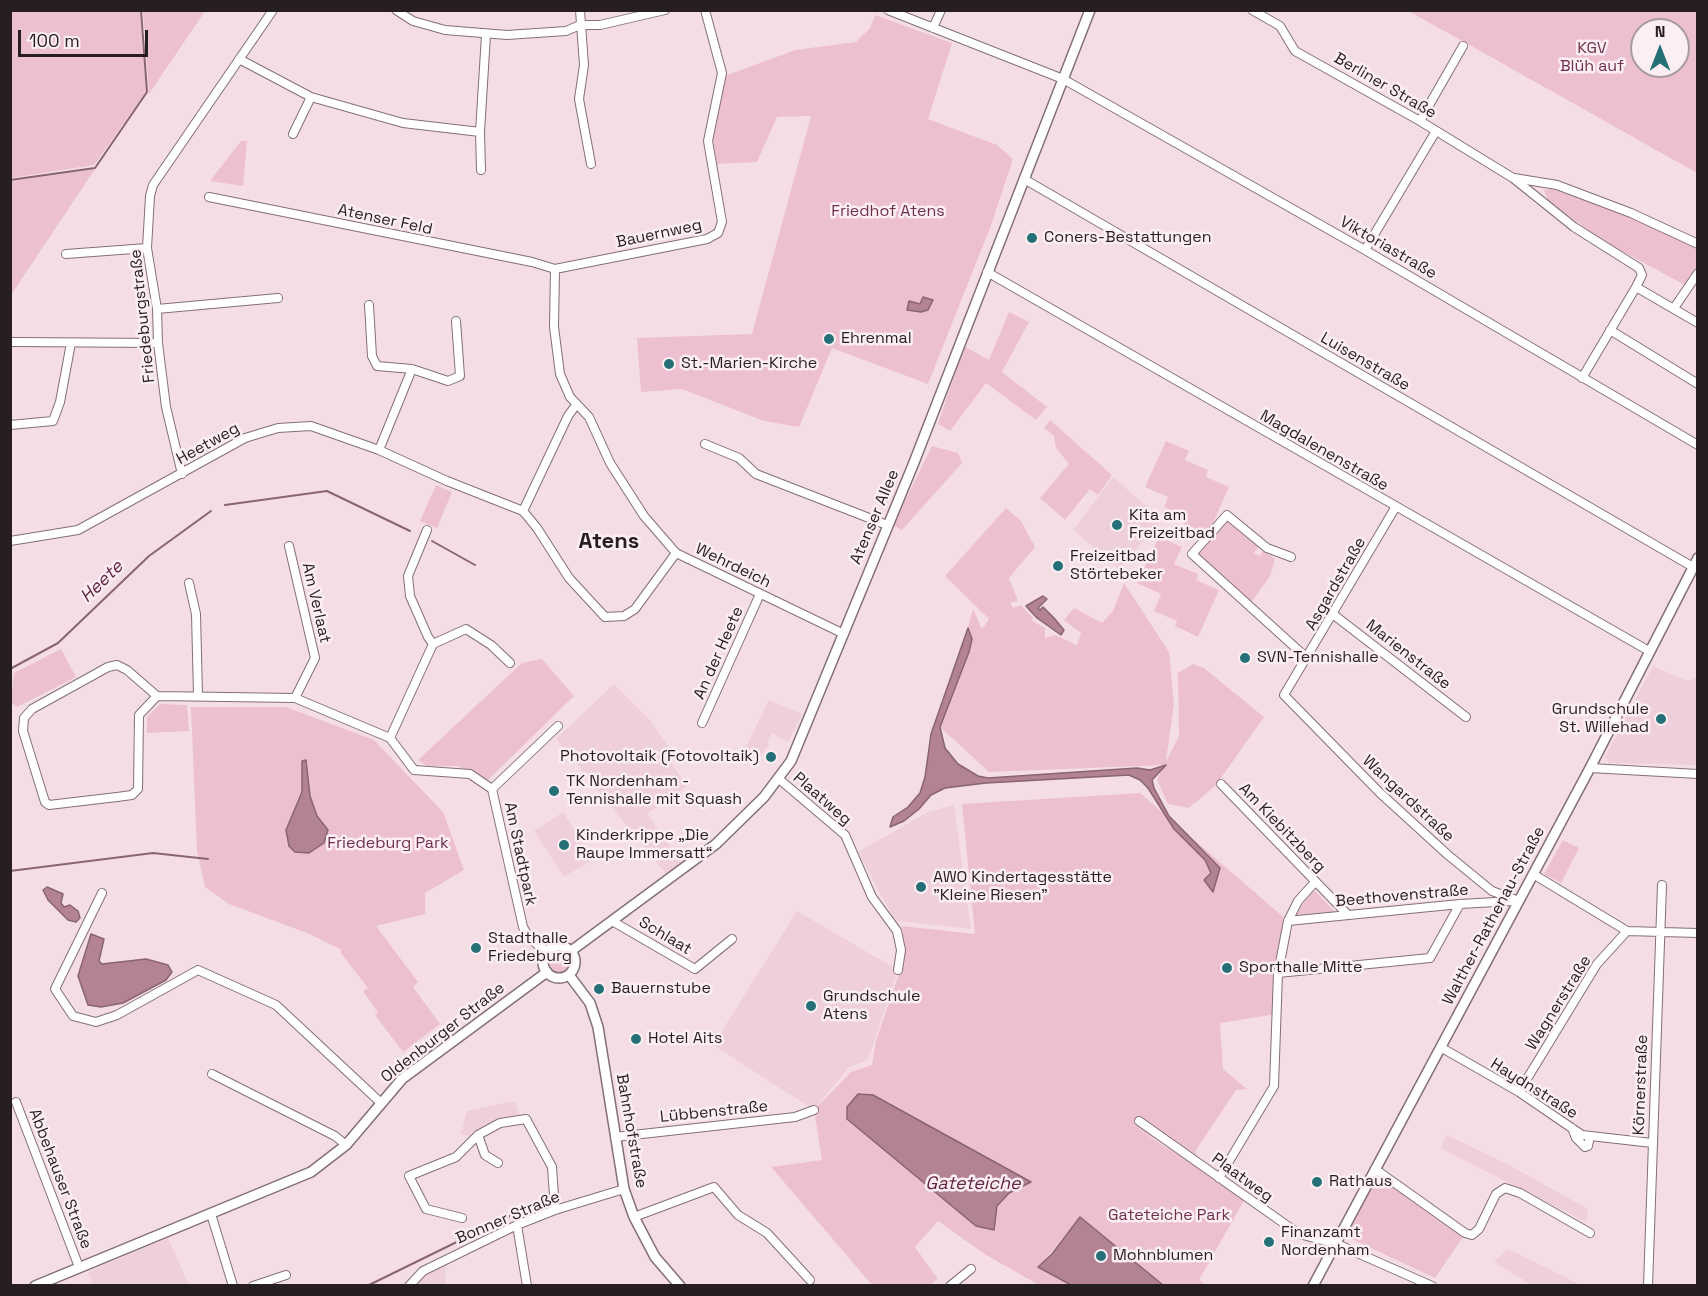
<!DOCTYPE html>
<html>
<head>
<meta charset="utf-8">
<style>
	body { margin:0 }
	#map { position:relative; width:1708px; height:1296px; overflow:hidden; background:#f5dde6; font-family:"Space Grotesk",sans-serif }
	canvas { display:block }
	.frame { position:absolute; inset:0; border:12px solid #261e21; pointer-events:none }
	.north { position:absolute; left:1630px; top:18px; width:60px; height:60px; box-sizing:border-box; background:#fceef3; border:2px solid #a69b9f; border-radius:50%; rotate:0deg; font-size:16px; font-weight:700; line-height:24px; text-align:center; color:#261e21 }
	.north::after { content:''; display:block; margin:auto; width:21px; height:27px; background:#257076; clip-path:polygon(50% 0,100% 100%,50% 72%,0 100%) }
	.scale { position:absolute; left:18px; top:30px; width:130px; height:27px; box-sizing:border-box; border:3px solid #261e21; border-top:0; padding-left:8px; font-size:18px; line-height:21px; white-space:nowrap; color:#261e21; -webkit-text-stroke:4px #fceef3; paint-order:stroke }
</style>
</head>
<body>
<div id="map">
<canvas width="1708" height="1296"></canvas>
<div class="frame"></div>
<div class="north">N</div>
<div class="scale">100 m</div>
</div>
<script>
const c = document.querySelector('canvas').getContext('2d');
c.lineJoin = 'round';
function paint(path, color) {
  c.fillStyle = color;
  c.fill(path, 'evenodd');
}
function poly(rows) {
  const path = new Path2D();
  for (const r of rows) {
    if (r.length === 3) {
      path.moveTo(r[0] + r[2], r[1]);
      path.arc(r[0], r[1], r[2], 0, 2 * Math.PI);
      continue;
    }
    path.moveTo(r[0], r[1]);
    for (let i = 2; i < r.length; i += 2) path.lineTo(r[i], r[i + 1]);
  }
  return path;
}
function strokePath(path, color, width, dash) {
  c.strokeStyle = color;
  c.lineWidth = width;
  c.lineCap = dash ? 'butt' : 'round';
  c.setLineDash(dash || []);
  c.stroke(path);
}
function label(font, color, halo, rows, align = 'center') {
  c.font = font + ' "Space Grotesk",sans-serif';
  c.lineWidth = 5;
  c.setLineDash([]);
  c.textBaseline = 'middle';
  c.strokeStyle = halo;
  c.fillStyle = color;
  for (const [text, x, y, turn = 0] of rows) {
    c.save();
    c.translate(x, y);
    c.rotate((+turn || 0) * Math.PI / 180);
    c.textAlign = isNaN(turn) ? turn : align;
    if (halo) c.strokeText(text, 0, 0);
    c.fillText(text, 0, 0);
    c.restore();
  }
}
const built = poly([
	[1113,477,1162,520,1119,569,1073,530],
	[1653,666,1687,681,1697,678,1697,765,1609,763,1605,757],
	[614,684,650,720,673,753,667,757,687,786,647,814,682,862,666,874,556,739],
	[769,700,802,714,788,742,772,733,767,742,769,744,760,757,745,749],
	[954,805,971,929,895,921,858,852,928,812],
	[563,812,593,859,564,877,534,831],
	[797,911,898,970,868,1060,849,1067,814,1110,713,1045],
	[515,1101,520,1116,485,1126,471,1137,461,1134,467,1111],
	[1447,1135,1509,1165,1588,1209,1586,1222,1440,1148],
	[168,1238,189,1285,93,1285,88,1272],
	[1508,1249,1581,1285,1532,1285,1494,1262],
	[446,1264,445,1285,419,1286,420,1279]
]);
const green = poly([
	[11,10,140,11,146,92,94,165,11,178],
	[143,11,205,11,149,94],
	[1408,11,1697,11,1697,173,1466,43],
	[1642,30,1678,30,1678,66,1642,66],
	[875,15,952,43,928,119,997,145,1013,159,990,228,928,384,832,348,799,427,764,421,682,389,641,392,637,338,752,334,811,116,777,117,757,162,717,164,713,139,725,76,795,50,856,42,870,28],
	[241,141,247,141,243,186,210,181],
	[95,169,11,295,11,181],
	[1552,189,1629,216,1697,247,1697,268,1688,284,1683,284,1605,242,1548,201,1544,190],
	[1009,312,1029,322,1002,372,1047,407,1036,420,986,383,950,431,938,424,964,346,989,360],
	[1050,420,1112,475,1098,495,1090,489,1065,520,1040,498,1069,464,1056,448,1054,436,1044,428],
	[1166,441,1189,451,1185,460,1208,470,1206,477,1229,487,1208,534,1184,524,1187,517,1164,507,1168,497,1145,487],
	[932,446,958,453,962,463,902,530,893,525],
	[436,485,452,492,437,528,420,521],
	[1006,508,1021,521,1035,547,1009,578,1018,601,1010,603,1013,608,1021,605,1033,618,1031,620,1045,628,1045,638,1055,635,1077,645,1081,633,1064,620,1074,608,1102,623,1113,611,1124,583,1169,652,1174,704,1166,761,1179,737,1178,673,1193,664,1204,668,1264,717,1216,785,1189,808,1168,804,1157,780,1164,765,989,772,940,727,972,639,968,628,973,609,982,629,989,619,945,576],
	[1226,518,1259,547,1253,553,1260,556,1263,551,1275,559,1270,576,1251,603,1195,554],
	[1159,537,1182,547,1174,564,1198,574,1196,580,1219,590,1198,637,1175,626,1177,621,1154,611,1161,594,1137,583],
	[61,649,76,677,17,707,11,702,14,673],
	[542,659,574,696,488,780,457,766,427,766,418,760,522,663],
	[160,704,187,705,189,731,147,733,147,717],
	[191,707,286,707,374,740,443,812,464,870,425,893,425,914,376,926,418,982,413,987,440,1024,403,1052,375,1015,378,1012,363,991,368,988,340,952,342,950,307,933,229,904,205,887,197,851],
	[306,761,310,796,317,816,328,830,295,852,289,846,286,830,302,792],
	[1140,793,1288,921,1277,1014,1220,1023,1223,1069,1247,1089,1236,1090,1196,1150,1197,1163,1137,1129,1246,1197,1199,1280,1206,1285,1163,1285,1080,1217,1039,1267,1071,1285,1039,1285,986,1255,938,1221,915,1247,938,1279,929,1285,872,1285,771,1167,822,1160,814,1110,851,1072,872,1065,876,1041,905,956,902,926,975,934,962,804],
	[858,1095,873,1095,1030,1183,1009,1193,997,1206,994,1229],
	[1563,840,1579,848,1561,883,1544,874],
	[1315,891,1334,911,1332,914,1295,917,1309,894],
	[559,962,10],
	[1377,1172,1465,1234,1435,1278,1345,1236]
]);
const water = poly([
	[923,297,933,300,928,310,921,312,907,310,909,301,920,304,923,297],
	[1043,596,1047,599,1038,608,1040,610,1043,607,1054,618,1064,630,1061,635,1037,618,1026,606,1043,596],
	[968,628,972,639,969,652,940,727,945,748,958,764,978,776,988,778,1137,768,1150,770,1166,765,1152,780,1154,788,1169,816,1220,868,1213,892,1204,880,1211,873,1205,860,1174,829,1148,788,1140,780,1129,775,986,783,945,788,931,795,919,809,904,821,890,827,893,817,908,807,920,793,925,777,931,734,968,628],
	[306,760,310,796,317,816,328,830,324,843,309,853,295,852,289,846,286,830,302,792,302,761,306,760],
	[47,887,63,894,61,903,64,907,70,905,78,911,80,918,76,922,68,920,48,900,43,890,47,887],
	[91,934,104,939,99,961,102,964,146,959,168,965,172,972,166,980,123,1003,101,1007,88,1005,78,976,91,934],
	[858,1094,873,1095,1031,1182,1009,1193,997,1206,994,1230,976,1226,847,1119,847,1107,858,1094],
	[1080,1217,1163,1285,1071,1285,1038,1267,1052,1254,1080,1217]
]);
const stream = poly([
	[10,180,95,168,147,92,141,10],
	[225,505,327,491,410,531],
	[432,541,475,565],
	[10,669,58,643,149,556,211,511],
	[10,871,153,853,208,859],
	[367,1286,522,1210]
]);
const minor = poly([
	[396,10,413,21,445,30,507,35,566,31,580,25,600,25,665,10],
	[580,10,584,65,579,99,591,164],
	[888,10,1063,79,1365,250,1698,445],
	[1252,10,1280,26,1295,51,1420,121,1513,178,1574,227,1639,268,1642,275,1636,287,1698,323],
	[933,28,941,10],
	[239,59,311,97,403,123,480,132,486,35],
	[1420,121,1463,46],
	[480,132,481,170],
	[293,134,311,97],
	[1514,178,1557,185,1631,213,1698,244],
	[1024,179,1693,567],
	[209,197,532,262,555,269,707,239,718,233,722,222,708,141,722,73,705,10],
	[1365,250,1436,131],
	[66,254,147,248],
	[555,269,554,327,560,374,570,397,589,417,610,463,644,516,676,553,844,634],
	[987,272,1649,651],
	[369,305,372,356,377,366,412,369,448,381,460,376,456,321],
	[1674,308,1698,273],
	[157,309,278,298],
	[1610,330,1698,384],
	[13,342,158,343],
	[1582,378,1636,287],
	[10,425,53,421,60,402,71,343],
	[705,444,739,458,756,474,887,525],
	[379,450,412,369],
	[182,474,166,407,158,343,157,309,147,248,150,196,153,185,273,10],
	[1395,508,1284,695,1380,793,1448,855,1492,891,1519,901],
	[523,511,568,416,576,405],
	[427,530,408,576,410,596,428,637,433,644],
	[10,541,78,530,245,438,278,428,311,426,379,450,447,481,523,511,537,528,569,578,605,617,624,616,635,609,676,553],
	[289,546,315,658,295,698],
	[1291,557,1267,548,1227,515,1192,554,1308,659],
	[189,583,196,614,198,695],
	[1334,615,1466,717],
	[157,696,139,715,138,789,132,795,117,797,49,805,45,802,23,731,24,718,32,709,108,667,117,665,127,670,157,696,295,698,390,738,414,770,470,774,492,789,523,927,529,938,547,952],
	[702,723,760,594],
	[390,738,433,644,466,629,491,645,510,663],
	[1590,768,1698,774],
	[779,779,845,835,872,897,897,931,901,950,898,970],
	[1221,784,1348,915],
	[492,789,558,726],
	[1533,874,1627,931,1698,933],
	[102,893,55,989,73,1016,96,1022,117,1015,198,970,276,1005,380,1102],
	[612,921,695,969,732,939],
	[1288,921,1460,904,1514,901],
	[1278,973,1430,958,1460,904],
	[1442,1048,1519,1092,1582,1135,1652,1143],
	[212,1074,335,1136,346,1145],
	[1519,1092,1597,964,1627,931],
	[16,1102,79,1267],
	[1139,1121,1299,1234,1337,1244,1432,1286],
	[1572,1128,1576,1138,1585,1147,1588,1146,1590,1136],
	[478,1135,485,1155,498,1163],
	[615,1137,795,1117,814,1110],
	[1375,1169,1465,1233,1472,1235,1479,1229,1496,1194,1505,1188,1520,1193,1590,1233],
	[1219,1178,1274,1086,1278,973,1288,921,1298,901,1315,882],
	[211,1214,233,1286],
	[634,1217,714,1187,738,1215,767,1233,810,1280],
	[462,1218,426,1209,409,1176,456,1157,478,1135,500,1123,526,1119,552,1167,555,1210],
	[517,1225,527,1286],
	[253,1286,286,1275],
	[409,1286,423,1271,517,1225,555,1210,624,1189],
	[950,1286,971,1269],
	[1648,1286,1662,885]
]);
const tertiary = poly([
	[559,962,16],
	[571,951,716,844,764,797,791,761,913,465,1090,10],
	[569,975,590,1003,598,1027,624,1189,634,1217,655,1257,680,1286],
	[35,1286,311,1172,346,1145,402,1079,547,972],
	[1313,1286,1590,768,1698,558]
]);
const markers = [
	[1032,238,6,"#257076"],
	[829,339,6,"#257076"],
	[669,364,6,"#257076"],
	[1117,525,6,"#257076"],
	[1058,566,6,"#257076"],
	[1245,658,6,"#257076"],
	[1661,719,6,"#257076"],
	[771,757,6,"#257076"],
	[554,791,6,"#257076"],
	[564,845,6,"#257076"],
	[921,887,6,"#257076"],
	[476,948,6,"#257076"],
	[1227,968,6,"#257076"],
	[599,989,6,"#257076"],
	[811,1006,6,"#257076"],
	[636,1039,6,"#257076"],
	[1317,1182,6,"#257076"],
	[1269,1242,6,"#257076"],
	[1101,1256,6,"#257076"]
];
const parkNames = [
	["KGV",1592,49],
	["Blüh auf",1592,67],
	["Friedhof Atens",888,212],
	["Friedeburg Park",388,844],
	["Gateteiche Park",1169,1216]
];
const streetNames = [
	["Berliner Straße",1385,86,30],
	["Atenser Feld",385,220,12],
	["Bauernweg",659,234,-12],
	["Viktoriastraße",1388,248,30],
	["Friedeburgstraße",143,316,-96],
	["Luisenstraße",1365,362,30],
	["Heetweg",208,444,-29],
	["Magdalenenstraße",1324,451,30],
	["Atenser Allee",875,517,-67],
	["Wehrdeich",733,566,26],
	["Asgardstraße",1336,584,-60],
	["Am Verlaat",316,603,77],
	["An der Heete",719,653,-66],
	["Marienstraße",1408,655,38],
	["Plaatweg",822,799,41],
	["Wangardstraße",1408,799,43],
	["Am Kiebitzberg",1282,828,46],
	["Am Stadtpark",520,854,78],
	["Beethovenstraße",1402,896,-5],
	["Walther-Rathenau-Straße",1494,916,-62],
	["Schlaat",665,936,31],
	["Wagnerstraße",1559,1003,-58],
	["Oldenburger Straße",443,1033,-38],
	["Körnerstraße",1641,1085,-88],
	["Haydnstraße",1534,1089,32],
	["Lübbenstraße",714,1112,-6],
	["Bahnhofstraße",631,1131,80],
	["Plaatweg",1242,1178,36],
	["Abbehauser Straße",60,1179,69],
	["Bonner Straße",508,1218,-23]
];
const poiNames = [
	["Coners-Bestattungen",1044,238],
	["Ehrenmal",841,339],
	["St.-Marien-Kirche",681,364],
	["Kita am",1129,516],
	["Freizeitbad",1129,534],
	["Freizeitbad",1070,557],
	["Störtebeker",1070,575],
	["SVN-Tennishalle",1257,658],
	["Grundschule",1649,710,"right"],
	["St. Willehad",1649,728,"right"],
	["Photovoltaik (Fotovoltaik)",759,757,"right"],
	["TK Nordenham -",566,782],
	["Tennishalle mit Squash",566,800],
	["Kinderkrippe „Die",576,836],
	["Raupe Immersatt“",576,854],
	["AWO Kindertagesstätte",933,878],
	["\"Kleine Riesen\"",933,896],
	["Stadthalle",488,939],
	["Friedeburg",488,957],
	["Sporthalle Mitte",1239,968],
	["Bauernstube",611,989],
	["Grundschule",823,997],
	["Atens",823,1015],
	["Hotel Aits",648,1039],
	["Rathaus",1329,1182],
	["Finanzamt",1281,1233],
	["Nordenham",1281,1251],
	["Mohnblumen",1113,1256]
];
const waterNames = [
	["Heete",102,582,-44],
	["Gateteiche",973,1184]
];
const districtNames = [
	["Atens",609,542]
];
paint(built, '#efcfdb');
paint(green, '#edc0d1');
paint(water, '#b38295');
strokePath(water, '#896472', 1.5);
strokePath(stream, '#896472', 2);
strokePath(minor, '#846f77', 10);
strokePath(tertiary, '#846f77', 12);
strokePath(minor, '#fff', 8);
strokePath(tertiary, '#fff', 9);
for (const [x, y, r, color] of markers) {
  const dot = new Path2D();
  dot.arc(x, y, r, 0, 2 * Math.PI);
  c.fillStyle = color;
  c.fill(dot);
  strokePath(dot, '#fceef3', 2);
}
label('16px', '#6e304d', '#fceef3', parkNames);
label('16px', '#261e21', '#fceef3', streetNames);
label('16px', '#261e21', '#fceef3', poiNames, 'left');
label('italic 18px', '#652744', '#fceef3', waterNames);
label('bold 22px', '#261e21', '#fceef3', districtNames);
</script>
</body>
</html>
